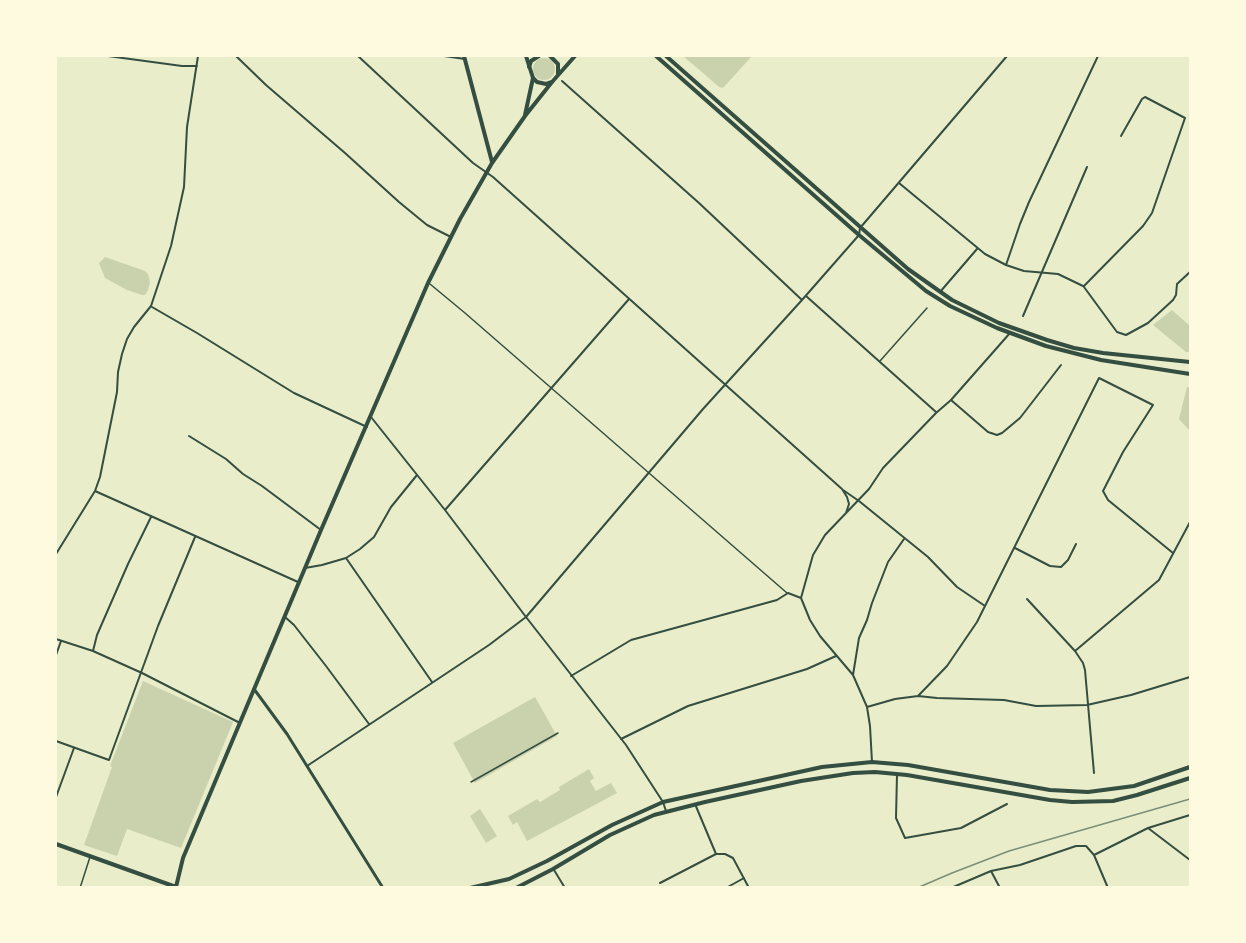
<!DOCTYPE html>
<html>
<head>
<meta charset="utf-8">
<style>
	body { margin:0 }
	#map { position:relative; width:1246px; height:943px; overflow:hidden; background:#e9edc9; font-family:Montserrat,sans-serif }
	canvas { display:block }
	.frame { position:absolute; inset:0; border:57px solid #fefae0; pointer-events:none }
</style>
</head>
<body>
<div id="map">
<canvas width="1246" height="943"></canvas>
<div class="frame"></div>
</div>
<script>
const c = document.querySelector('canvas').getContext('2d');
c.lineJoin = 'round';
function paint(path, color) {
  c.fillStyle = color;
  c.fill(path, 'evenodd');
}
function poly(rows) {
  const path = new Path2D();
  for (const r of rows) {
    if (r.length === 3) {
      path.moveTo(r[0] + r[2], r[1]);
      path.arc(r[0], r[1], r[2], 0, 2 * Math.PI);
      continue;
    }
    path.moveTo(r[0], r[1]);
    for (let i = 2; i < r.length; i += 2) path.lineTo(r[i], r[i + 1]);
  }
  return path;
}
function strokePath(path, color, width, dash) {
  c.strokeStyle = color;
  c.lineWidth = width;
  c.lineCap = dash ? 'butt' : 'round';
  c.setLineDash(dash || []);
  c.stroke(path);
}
const green = poly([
	[683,56,752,56,723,88,719,87,710,79],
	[544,69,11],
	[105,257,145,271,148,274,150,282,148,290,145,295,142,295,127,290,105,278,99,263],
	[1172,310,1190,326,1190,352,1186,352,1153,325],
	[1187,387,1190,388,1190,431,1179,419],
	[143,681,233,722,181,848,127,829,117,856,84,845,112,767,110,766],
	[535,697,557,736,475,783,453,743],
	[589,769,594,778,590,781,596,791,611,783,617,793,527,841,517,822,513,825,508,816,537,799,540,802,560,790,559,787],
	[480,809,497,836,486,843,470,816]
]);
const service = poly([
	[430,284,465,313,787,593],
	[880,361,927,308],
	[471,782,558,733]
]);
const pedestrian = poly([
	[80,888,90,857]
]);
const minor = poly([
	[108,56,182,66,197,66],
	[236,56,266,85,345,153,399,202,427,225,451,237],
	[358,56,473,163,493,177,842,489,847,497,849,504,846,513],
	[444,56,465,59],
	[562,81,699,203,802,300],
	[899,183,985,254,1006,265,1024,271,1058,274,1083,286],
	[1006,265,1020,224,1029,202,1098,56],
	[1084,286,1143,226,1152,213,1185,118,1145,97,1142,99,1121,136],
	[1084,287,1117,332,1126,335,1148,323,1173,300,1176,295,1177,284,1190,272],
	[940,292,977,249],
	[806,296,936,412],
	[152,307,197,333,294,393,367,427],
	[1023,316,1087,167],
	[951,400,988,432,997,435,1002,433,1020,418,1061,365],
	[371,417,445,510,526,617,626,745,663,802,666,811],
	[189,436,226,459,243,474,262,486,321,530],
	[843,490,859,501,928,557,957,587,985,606],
	[95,491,298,582],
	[445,510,629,299],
	[1015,548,1050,566,1061,567,1068,560,1076,544],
	[56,554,95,491,100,477,117,392,118,372,122,354,127,339,134,327,151,306,171,246,184,187,187,127,198,56],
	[346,558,432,682],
	[305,568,322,565,346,558,360,549,374,537,391,507,417,475],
	[801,598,813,555,825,535,869,489,883,468,936,413,951,400,1010,333],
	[1027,599,1075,651,1083,663,1085,670,1094,773],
	[285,617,294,625,326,666,369,724],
	[56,639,93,651,142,673,240,723],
	[93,651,97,635,128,564,151,517],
	[1075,651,1159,580,1190,522],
	[56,655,61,641],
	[853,675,859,638,867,620,872,603,888,562,904,539],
	[571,676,631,640,777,600,788,593,801,598,810,620,820,636,853,675,867,707,870,726,872,762],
	[918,696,947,666,977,622,1099,378,1153,405,1123,452,1103,491,1108,500,1173,553],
	[867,707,895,699,918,696,937,698,1004,700,1036,706,1087,705,1131,695,1190,677],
	[621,739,688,706,807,669,836,656],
	[56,741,109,760,158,626,195,537],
	[307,766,489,645,526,617,703,409,802,300,859,235,860,228,1007,56],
	[897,774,896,818,905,838,961,828,1007,804],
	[56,797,74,748],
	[695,804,716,854,725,854,733,858,749,888],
	[1148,828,1190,860],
	[1094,855,1148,828,1190,815],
	[554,870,565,888],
	[991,871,1000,888],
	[660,883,716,854],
	[726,888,744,878],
	[951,888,991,871,1020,865,1076,846,1086,846,1094,855,1108,888]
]);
const tertiary = poly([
	[254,689,287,734,383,888]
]);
const secondary = poly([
	[464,56,492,162],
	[550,56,558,64,558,74],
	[529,67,531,61,539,56],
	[525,115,533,78],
	[56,844,176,887],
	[176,887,183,858,321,530,428,283,460,219,492,163,525,116,552,82]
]);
const primary = poly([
	[526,56,533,78,537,82,546,84,552,82,575,56],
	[656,56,859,235,926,291,950,306,997,328,1046,346,1101,360,1190,374],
	[666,56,908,269,952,300,999,323,1047,340,1074,348,1103,353,1190,362],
	[470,888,509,879,547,861,612,825,663,802,822,767,872,762,908,765,1050,790,1088,792,1134,786,1190,767],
	[516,888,553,869,610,835,654,815,705,802,801,781,853,773,875,772,907,775,1050,800,1072,802,1113,801,1137,795,1190,778]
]);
const rail = poly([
	[917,888,952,873,1009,851,1190,799]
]);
paint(green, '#cad2ad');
strokePath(service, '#344e41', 1.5);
strokePath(pedestrian, '#344e41', 1.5);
strokePath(minor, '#344e41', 2);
strokePath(tertiary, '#344e41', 3);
strokePath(secondary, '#344e41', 4);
strokePath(primary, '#344e41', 4);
strokePath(rail, '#7c8e77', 1.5);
</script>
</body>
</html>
